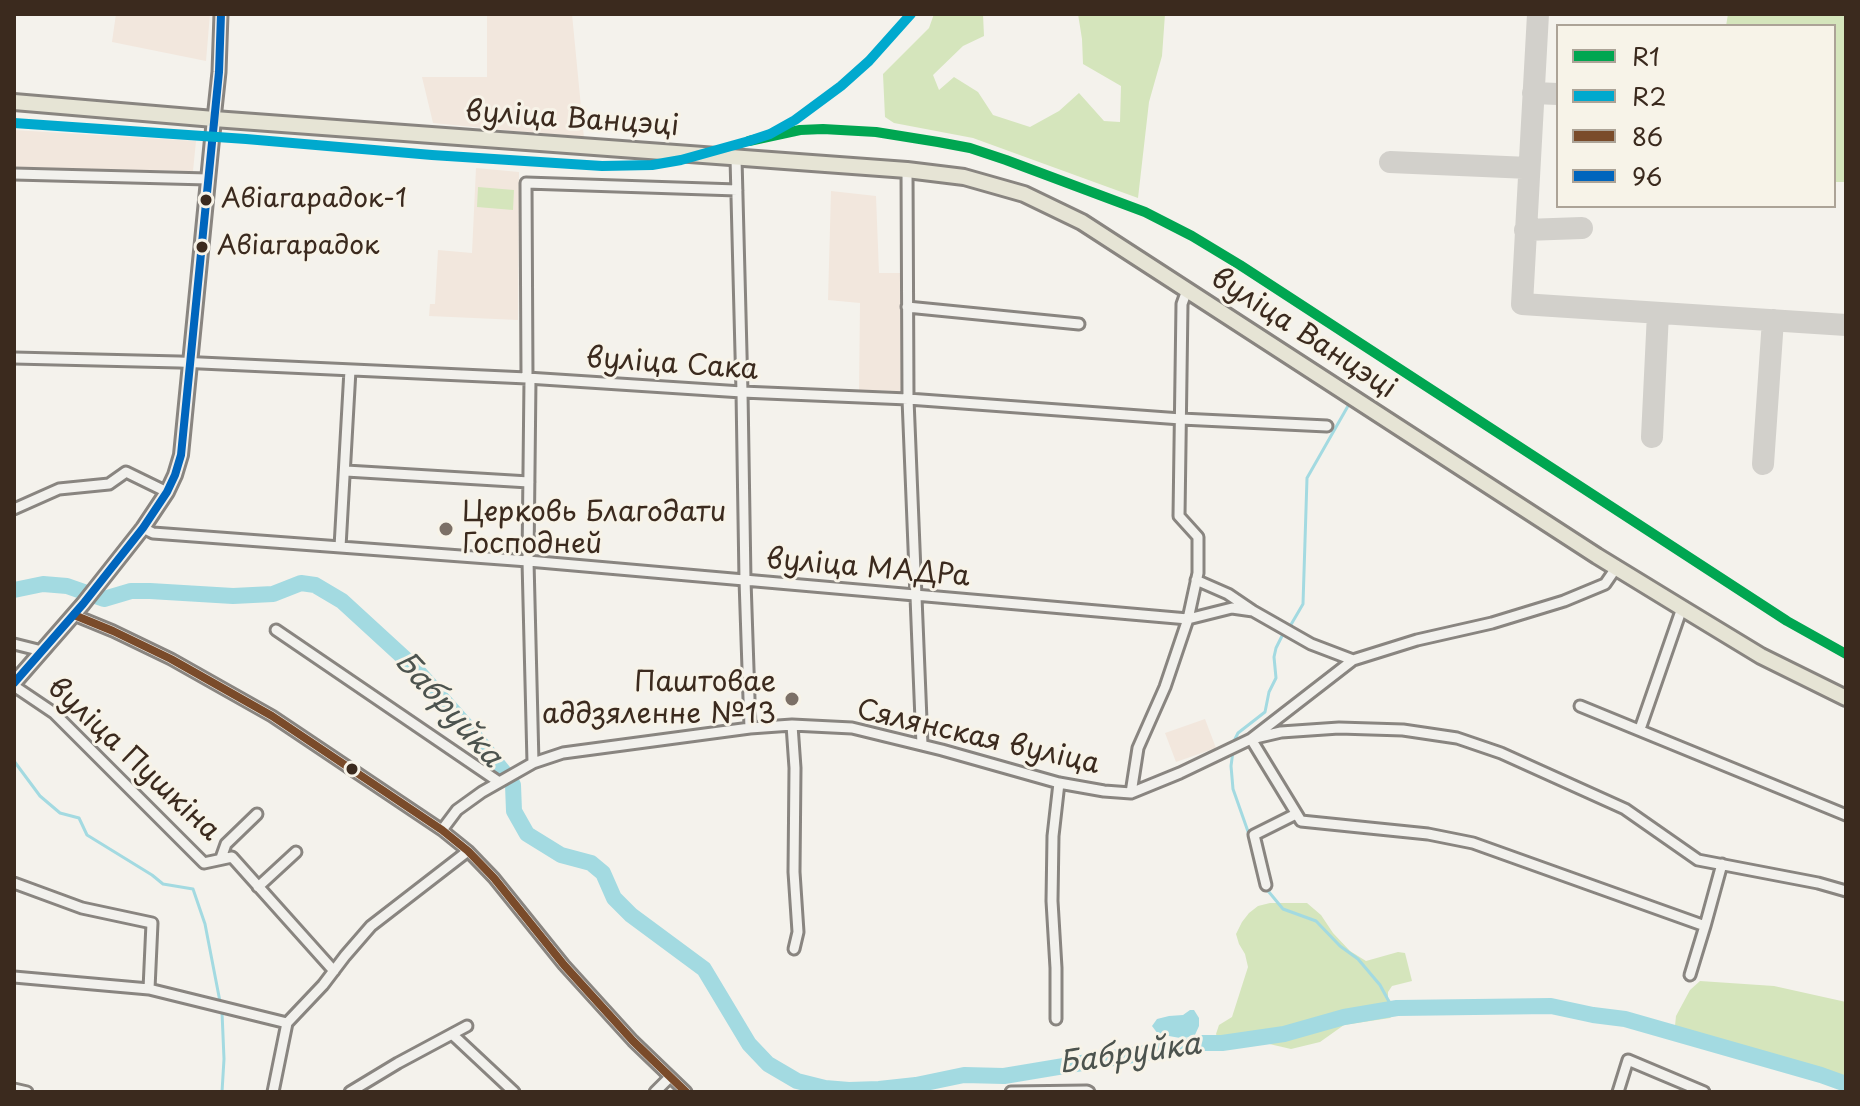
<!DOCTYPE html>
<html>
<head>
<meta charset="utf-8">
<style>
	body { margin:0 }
	#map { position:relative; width:1860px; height:1106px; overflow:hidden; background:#f4f2ec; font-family:"Playpen Sans",sans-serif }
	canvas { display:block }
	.frame { position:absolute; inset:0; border:16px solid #3b2a1e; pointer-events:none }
	.legend { position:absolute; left:1556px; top:24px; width:280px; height:184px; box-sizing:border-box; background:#f7f3e8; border:2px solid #aca397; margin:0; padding:10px 14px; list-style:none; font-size:24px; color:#3b2a1e }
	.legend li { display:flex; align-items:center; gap:16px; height:40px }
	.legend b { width:40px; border:2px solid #aca397 }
</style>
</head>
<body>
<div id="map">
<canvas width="1860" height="1106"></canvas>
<div class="frame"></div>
<ul class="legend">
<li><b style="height:10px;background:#00a651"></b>R1</li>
<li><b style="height:10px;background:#00a9ce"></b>R2</li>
<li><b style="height:10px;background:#7a4b2a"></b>86</li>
<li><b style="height:10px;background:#0065bd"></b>96</li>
</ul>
</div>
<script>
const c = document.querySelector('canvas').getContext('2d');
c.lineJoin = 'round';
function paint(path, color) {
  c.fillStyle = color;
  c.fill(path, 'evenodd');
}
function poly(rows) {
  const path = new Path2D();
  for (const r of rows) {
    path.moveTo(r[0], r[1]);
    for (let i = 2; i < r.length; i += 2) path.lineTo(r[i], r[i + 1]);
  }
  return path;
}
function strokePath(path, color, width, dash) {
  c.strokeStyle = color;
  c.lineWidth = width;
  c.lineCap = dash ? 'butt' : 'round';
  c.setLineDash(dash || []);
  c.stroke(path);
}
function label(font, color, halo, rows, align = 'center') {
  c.font = font + ' "Playpen Sans",sans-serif';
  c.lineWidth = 6;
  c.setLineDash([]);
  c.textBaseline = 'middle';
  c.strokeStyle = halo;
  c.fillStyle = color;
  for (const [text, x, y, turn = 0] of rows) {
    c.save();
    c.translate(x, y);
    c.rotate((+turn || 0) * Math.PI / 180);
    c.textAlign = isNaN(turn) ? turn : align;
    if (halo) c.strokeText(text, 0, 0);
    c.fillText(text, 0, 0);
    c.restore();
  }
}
const built = poly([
	[116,14,210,14,206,61,112,42],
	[487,14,572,14,584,138,433,123,422,77,487,77],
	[14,130,196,141,193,171,14,168],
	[476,168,519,172,518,320,429,316,430,304,435,304,438,250,472,253],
	[831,191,876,196,879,273,900,273,903,391,859,390,860,303,828,300],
	[1205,719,1216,748,1176,762,1165,733]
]);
const green = poly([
	[934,14,983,14,984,36,963,46,933,75,939,90,954,77,978,92,993,115,1030,127,1059,111,1079,93,1104,121,1120,122,1121,86,1083,64,1082,39,1078,14,1165,14,1162,56,1149,102,1138,198,973,138,894,123,885,117,883,74,929,28],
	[1728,14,1846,14,1846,182,1834,182,1834,26,1726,26],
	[478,187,514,190,513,210,477,207],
	[1270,903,1307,903,1321,915,1333,933,1350,951,1366,961,1398,952,1405,953,1412,981,1392,986,1388,992,1388,998,1397,1008,1397,1012,1390,1018,1344,1025,1320,1042,1291,1049,1265,1043,1236,1047,1222,1047,1216,1034,1219,1025,1232,1017,1248,967,1245,954,1239,944,1236,934,1242,922,1249,913,1258,906],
	[1700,981,1774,986,1846,1002,1846,1077,1675,1026,1676,1016,1690,990]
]);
const water = poly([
	[1190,1010,1194,1010,1199,1018,1199,1026,1194,1037,1180,1038,1158,1034,1152,1026,1157,1019,1169,1016,1183,1015]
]);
const stream = poly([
	[1289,628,1303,604,1307,478,1348,406],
	[1233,743,1238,733,1265,712,1269,692,1276,678,1274,657,1276,648,1283,634],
	[1233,751,1231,766,1233,789,1251,840],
	[14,761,40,796,60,813,79,818,87,835,152,875,163,884,193,889,205,924,222,1012,224,1059,222,1092],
	[1264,886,1283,909,1316,921,1340,946,1358,959,1380,985,1393,1009]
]);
const river = poly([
	[14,590,43,584,67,586,104,599,131,591,150,591,233,596,273,594,301,583,315,585,342,601,414,667,468,728,511,781,513,785,514,811,527,834,561,855,591,863,603,873,614,898,631,915,704,969,749,1044,768,1064,797,1081,825,1088,849,1090,879,1089,916,1085,964,1075,1004,1076,1106,1059,1181,1048,1202,1043,1222,1043,1284,1034,1344,1017,1397,1008,1551,1006,1593,1015,1625,1019,1821,1075,1846,1084]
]);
const taxiway = poly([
	[1538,14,1522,304,1846,325],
	[1533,93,1558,94],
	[1390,162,1529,168],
	[1525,230,1582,228],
	[1652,437,1658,313],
	[1763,464,1773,320]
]);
const minor = poly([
	[736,158,742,392,745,580,750,728],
	[907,170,908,399,922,745],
	[14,174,208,179],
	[907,307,1079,324],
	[14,358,179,362,527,378,742,392,908,399,1181,419,1327,426],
	[527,378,526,183,737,190],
	[530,379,528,561,533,763],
	[346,471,529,482],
	[14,509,59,489,109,484,126,472,167,492],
	[143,528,153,533,528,561,1188,619,1232,608,1253,611],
	[340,547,350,370],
	[1196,580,1228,594,1253,611,1311,644,1353,660],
	[74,615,113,631,171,659,272,716,442,830,468,851,494,878,564,965,633,1041,686,1092],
	[276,630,499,782],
	[14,644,42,651],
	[14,686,54,713,204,863,232,857,334,971],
	[1580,706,1846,815],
	[792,725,795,768,794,872,798,932,794,949],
	[1640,729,1682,608],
	[1131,793,1138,748,1165,687,1188,619,1198,573,1198,537,1179,516,1182,304,1187,290],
	[442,830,457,810,482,792,533,763,563,753,750,728,792,725,852,728,942,750,1059,783,1104,791,1131,793,1180,773,1251,739,1353,660,1417,640,1492,623,1564,601,1605,584,1616,568],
	[221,858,226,844,257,814],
	[14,883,82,908,152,923,149,989],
	[1266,885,1254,835,1296,814],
	[258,887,296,852],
	[1705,926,1473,843,1428,834,1301,821,1251,739,1281,732,1339,728,1403,730,1457,738,1501,753,1625,809,1698,860,1818,883,1846,891],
	[1690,975,1705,926,1722,864],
	[14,977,149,989,287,1023],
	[1056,1019,1056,968,1052,901,1053,836,1059,783],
	[452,1034,514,1092],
	[14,1089,27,1092],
	[273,1092,287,1023,323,985,345,956,371,926,468,851],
	[350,1092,398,1063,467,1026],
	[655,1092,670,1077],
	[1011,1092,1087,1091,1089,1092],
	[1618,1092,1628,1060,1704,1092]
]);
const tertiary = poly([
	[214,119,219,72,221,14]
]);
const secondary = poly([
	[14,683,83,604,143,528,167,492,175,475,181,455,214,119]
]);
const primary = poly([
	[14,102,214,119,907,170,964,177,1024,194,1082,222,1597,556,1682,608,1761,656,1846,698]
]);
const bus1 = poly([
	[74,615,113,631,171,659,272,716,442,830,468,851,494,878,564,965,633,1041,686,1092]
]);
const bus2 = poly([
	[14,683,83,604,143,528,167,492,175,475,181,455,219,72,221,14]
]);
const rail1 = poly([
	[749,141,800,130,823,129,876,132,938,142,970,148,1006,160,1145,212,1192,236,1240,265,1787,621,1846,654]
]);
const rail2 = poly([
	[14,123,246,139,432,155,602,166,652,165,681,160,749,141,770,134,795,120,841,86,869,61,911,14]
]);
const markers = [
	[206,200,7,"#3b2a1e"],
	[202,247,7,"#3b2a1e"],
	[446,529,8,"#7c7066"],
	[792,699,8,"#7c7066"],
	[352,769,7,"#3b2a1e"]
];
const busNames = [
	["Авіагарадок-1",221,200],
	["Авіагарадок",217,247]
];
const streetNames = [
	["вуліца Ванцэці",572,120,4],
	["вуліца Ванцэці",1303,334,33],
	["вуліца Сака",672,365,4],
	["вуліца МАДРа",868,569,5],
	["Сялянская вуліца",978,738,13],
	["вуліца Пушкіна",133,760,43]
];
const poiNames = [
	["Церковь Благодати",462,513],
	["Господней",462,545],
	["Паштовае",776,683,"right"],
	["аддзяленне №13",776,715,"right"]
];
const waterNames = [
	["Бабруйка",448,710,48],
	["Бабруйка",1130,1055,-8]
];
paint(built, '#f2e7dd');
paint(green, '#d5e5bc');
paint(water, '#a3dae1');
strokePath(stream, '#a3dae1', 3);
strokePath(river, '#a3dae1', 16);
strokePath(taxiway, '#d2d0cb', 22);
strokePath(minor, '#898580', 15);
strokePath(tertiary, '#898580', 17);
strokePath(secondary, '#898580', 18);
strokePath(primary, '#898580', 20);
strokePath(minor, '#f2f1ed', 9);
strokePath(tertiary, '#f2f1ed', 11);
strokePath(secondary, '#f2f1ed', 12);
strokePath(primary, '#e6e4d5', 14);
strokePath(bus1, '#7a4b2a', 8);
strokePath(bus2, '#0065bd', 8);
strokePath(rail1, '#00a651', 10);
strokePath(rail2, '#00a9ce', 10);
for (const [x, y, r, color] of markers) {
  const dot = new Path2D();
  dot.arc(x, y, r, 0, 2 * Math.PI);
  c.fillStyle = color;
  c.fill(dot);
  strokePath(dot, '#f7f3e8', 3);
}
label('26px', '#3b2a1e', '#f7f3e8', busNames, 'left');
label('28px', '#3b2a1e', '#f7f3e8', streetNames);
label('28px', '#3b2a1e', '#f7f3e8', poiNames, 'left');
label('italic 30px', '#4c534e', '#f7f3e8', waterNames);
</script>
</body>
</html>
